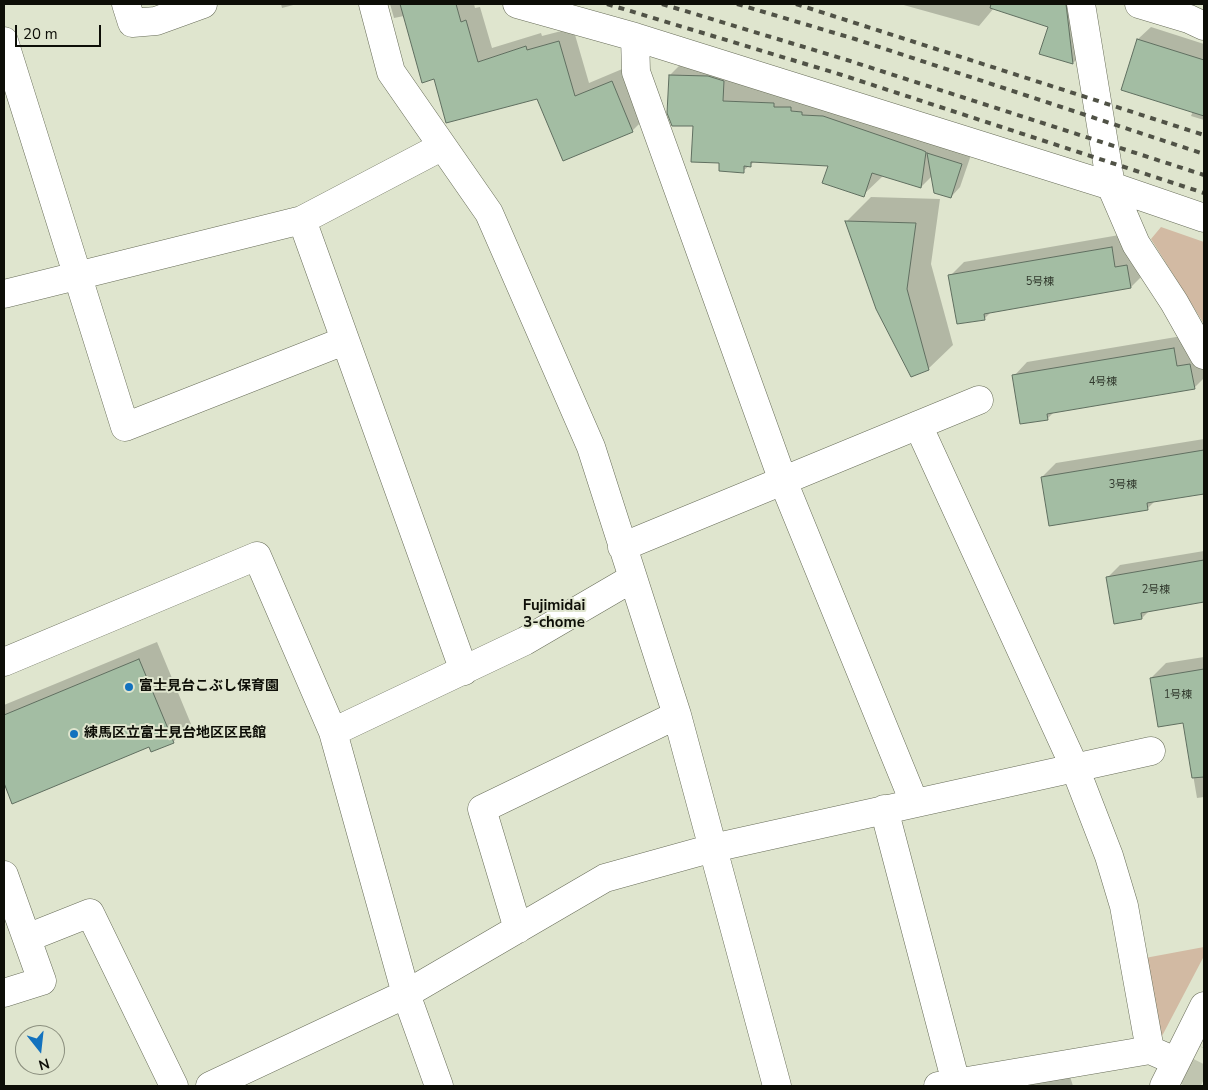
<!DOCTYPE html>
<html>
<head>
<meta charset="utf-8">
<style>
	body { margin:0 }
	#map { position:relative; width:1208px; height:1090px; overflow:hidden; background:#dfe5ce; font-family:"Nunito Sans",sans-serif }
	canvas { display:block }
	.frame { position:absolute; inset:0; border:5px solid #0d0e07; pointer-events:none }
	.north { position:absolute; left:15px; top:1025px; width:50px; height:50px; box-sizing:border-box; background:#dfe5ce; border:1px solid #8b8f7e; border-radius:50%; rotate:164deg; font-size:14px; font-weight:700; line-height:20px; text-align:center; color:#0d0e07 }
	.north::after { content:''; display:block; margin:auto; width:18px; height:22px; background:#1372be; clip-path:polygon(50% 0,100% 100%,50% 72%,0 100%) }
	.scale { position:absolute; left:15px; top:25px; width:86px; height:22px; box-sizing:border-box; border:2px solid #0d0e07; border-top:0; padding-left:6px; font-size:15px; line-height:18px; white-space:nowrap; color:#0d0e07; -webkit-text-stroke:4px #dfe5ce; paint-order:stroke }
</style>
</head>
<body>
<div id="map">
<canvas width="1208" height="1090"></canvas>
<div class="frame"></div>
<div class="north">N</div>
<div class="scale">20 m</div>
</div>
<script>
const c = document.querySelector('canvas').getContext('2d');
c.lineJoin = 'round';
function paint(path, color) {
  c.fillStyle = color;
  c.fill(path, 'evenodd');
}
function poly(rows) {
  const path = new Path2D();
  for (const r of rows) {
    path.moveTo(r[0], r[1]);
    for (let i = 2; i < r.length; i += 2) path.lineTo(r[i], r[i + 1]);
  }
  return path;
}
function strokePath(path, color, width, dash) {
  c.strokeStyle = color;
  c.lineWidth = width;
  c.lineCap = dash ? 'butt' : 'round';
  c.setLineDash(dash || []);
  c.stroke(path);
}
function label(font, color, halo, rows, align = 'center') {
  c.font = font + ' "Nunito Sans","Noto Sans JP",sans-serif';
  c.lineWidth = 4;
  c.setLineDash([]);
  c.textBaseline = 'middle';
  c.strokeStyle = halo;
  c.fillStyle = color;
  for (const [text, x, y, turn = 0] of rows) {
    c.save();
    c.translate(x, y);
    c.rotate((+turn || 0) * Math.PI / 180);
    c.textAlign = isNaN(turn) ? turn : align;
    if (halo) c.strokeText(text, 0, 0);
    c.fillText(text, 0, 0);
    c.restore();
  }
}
const green = poly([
	[1161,227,1204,242,1204,324,1151,239],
	[1204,947,1204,956,1162,1036,1157,1034,1145,958]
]);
const shadow = poly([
	[281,4,297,4,282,8],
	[390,4,474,4,475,8,480,7,492,48,541,33,542,36,573,28,589,83,627,67,647,116,632,131,563,159,538,97,435,78,404,16,394,18],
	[900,4,1075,4,1081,55,1073,63,1049,26,994,8,979,26],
	[1151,27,1204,44,1204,120,1191,116,1193,111,1122,89,1138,39],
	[690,55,971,155,960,187,951,197,933,175,921,187,884,175,863,195,830,165,755,161,743,171,720,162,694,125,670,75],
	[871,197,940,199,931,264,953,345,928,369,847,221],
	[1125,234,1145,273,1131,287,992,311,984,319,950,276,964,262],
	[1188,335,1204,354,1204,378,1194,388,1054,412,1047,419,1014,376,1027,362],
	[1204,439,1204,493,1156,500,1148,508,1050,524,1042,477,1056,463],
	[1204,551,1204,601,1149,611,1142,618,1107,578,1120,565],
	[157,642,191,724,173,742,150,746,13,802,4,780,4,705],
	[1204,657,1204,797,1197,798,1184,722,1151,678,1166,663],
	[1066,1064,1073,1086,972,1086]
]);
const building = poly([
	[400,4,456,4,461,22,466,20,478,62,526,46,527,50,559,41,575,96,612,81,633,132,563,161,537,99,446,123,434,79,422,83,400,4],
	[991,4,1066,4,1073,64,1039,54,1048,27,990,8,991,4],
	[1137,39,1204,60,1204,116,1121,90,1137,39],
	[669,75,708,76,724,81,723,101,774,103,774,107,791,107,791,111,802,112,802,115,823,116,922,150,926,152,921,188,872,173,864,197,822,183,828,166,751,162,751,167,744,166,744,173,719,171,719,163,691,162,693,126,672,126,667,113,669,75],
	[927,153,962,164,951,198,934,193,927,153],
	[845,221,916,223,907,289,929,370,911,377,876,309,845,221],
	[1112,247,1115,267,1127,265,1131,288,984,314,985,320,957,324,948,275,1112,247],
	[1174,348,1177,366,1190,364,1195,389,1047,414,1048,420,1020,424,1012,375,1174,348],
	[1204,450,1204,494,1147,503,1148,510,1049,526,1041,477,1204,450],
	[1204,560,1204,602,1141,613,1142,619,1114,624,1106,577,1204,560],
	[139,659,174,743,151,752,149,747,12,804,4,783,4,715,139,659],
	[1204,669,1204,777,1192,778,1183,723,1158,727,1150,678,1204,669]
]);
const majorTunnel = poly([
	[1185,1086,1204,1048]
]);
const minor = poly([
	[126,4,132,23,156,21,203,4],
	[373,4,391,72,489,213,591,447,677,715,777,1086],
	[517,4,635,37,1111,186,1204,218],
	[1081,4,1111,186,1136,244,1174,302,1204,355],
	[1139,4,1189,19,1204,26],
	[635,37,636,72,783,481,914,802],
	[4,41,125,427,344,341],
	[302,220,464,671],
	[4,294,302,220,441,147],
	[918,425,1075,768,1109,856,1124,906,1150,1050],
	[622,547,979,400],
	[4,662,257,556,333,732,406,994,439,1086],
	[333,732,525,641,633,578],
	[884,809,956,1083],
	[4,875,42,981,4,993],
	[518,929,482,809,677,715],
	[27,938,90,913,174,1086],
	[210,1086,406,994,605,878,713,848,1151,751],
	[938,1086,1150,1050,1166,1057]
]);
const major = poly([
	[1164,1086,1204,1006]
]);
const rail = poly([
	[607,4,842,75,1204,193],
	[662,4,847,60,1204,175],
	[737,4,855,39,1204,154],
	[796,4,1204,135]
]);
const markers = [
	[129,687,5,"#1372be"],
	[74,734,5,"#1372be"]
];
const numberNames = [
	["5号棟",1040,282],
	["4号棟",1103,382],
	["3号棟",1123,485],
	["2号棟",1156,590],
	["1号棟",1178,695]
];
const poiNames = [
	["富士見台こぶし保育園",139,687],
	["練馬区立富士見台地区区民館",84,734]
];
const neighbourhoodNames = [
	["Fujimidai",554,606],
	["3-chome",554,623]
];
paint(green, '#d2baa3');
paint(shadow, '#0003');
paint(building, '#a3bda3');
strokePath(building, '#606f60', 1);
strokePath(majorTunnel, '#c0c5b0', 28, [28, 14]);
strokePath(minor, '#686d59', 29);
strokePath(major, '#686d59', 29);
strokePath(minor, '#fff', 28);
strokePath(major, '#fff', 28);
strokePath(rail, '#505246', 4, [6, 6]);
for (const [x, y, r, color] of markers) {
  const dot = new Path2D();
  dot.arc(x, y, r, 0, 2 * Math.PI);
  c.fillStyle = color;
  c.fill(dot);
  strokePath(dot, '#dfe5ce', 2);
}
label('11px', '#323a2e', null, numberNames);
label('bold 14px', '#0d0e07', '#dfe5ce', poiNames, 'left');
label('bold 15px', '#0d0e07', '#dfe5ce', neighbourhoodNames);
</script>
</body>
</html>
